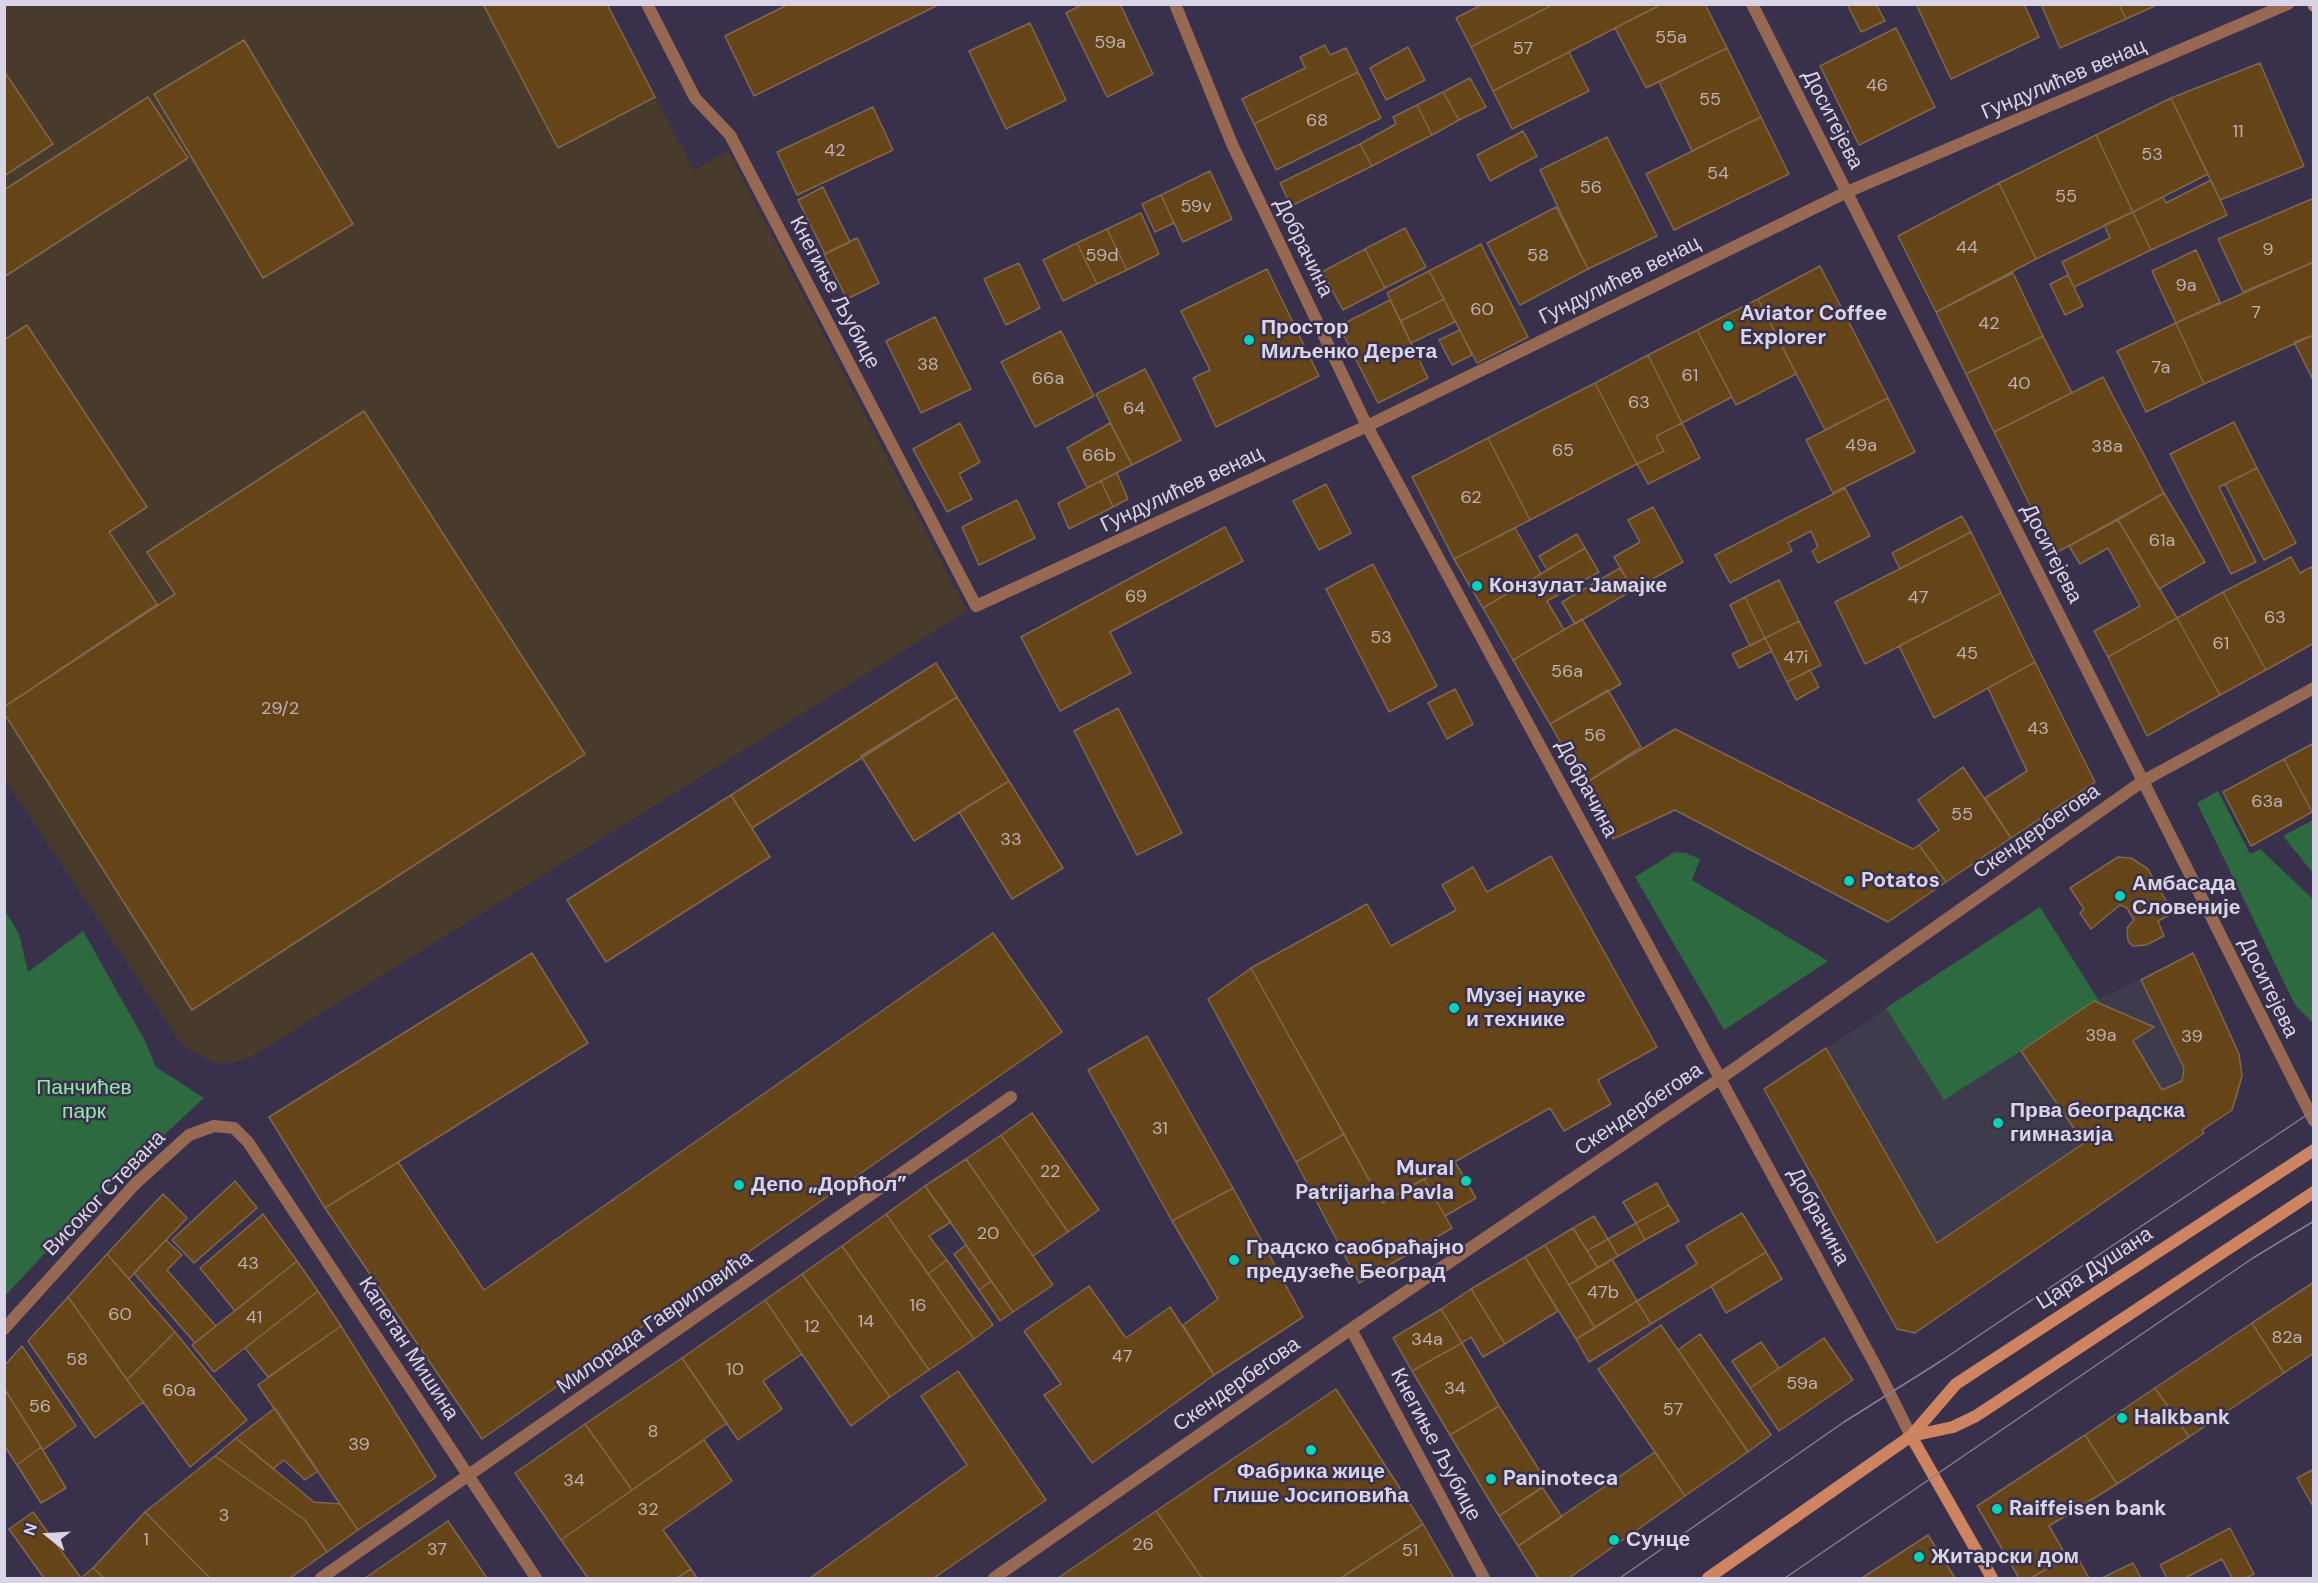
<!DOCTYPE html>
<html>
<head>
<meta charset="utf-8">
<style>
	body { margin:0 }
	#map { position:relative; width:2318px; height:1583px; overflow:hidden; background:#39304b; font-family:"DM Sans",sans-serif }
	canvas { display:block }
	.frame { position:absolute; inset:0; border:6px solid #dad5e6; pointer-events:none }
	.north { position:absolute; left:18px; top:1505px; width:60px; height:60px; -webkit-text-stroke:4px #39304b; paint-order:stroke; rotate:288deg; font-size:16px; font-weight:700; line-height:24px; text-align:center; color:#dad5e6 }
	.north::after { content:''; display:block; margin:auto; width:21px; height:27px; background:#dad5e6; clip-path:polygon(50% 0,100% 100%,50% 72%,0 100%) }
</style>
</head>
<body>
<div id="map">
<canvas width="2318" height="1583"></canvas>
<div class="frame"></div>
<div class="north">N</div>
</div>
<script>
const c = document.querySelector('canvas').getContext('2d');
c.lineJoin = 'round';
function paint(path, color) {
  c.fillStyle = color;
  c.fill(path, 'evenodd');
}
function poly(rows) {
  const path = new Path2D();
  for (const r of rows) {
    path.moveTo(r[0], r[1]);
    for (let i = 2; i < r.length; i += 2) path.lineTo(r[i], r[i + 1]);
  }
  return path;
}
function strokePath(path, color, width, dash) {
  c.strokeStyle = color;
  c.lineWidth = width;
  c.lineCap = dash ? 'butt' : 'round';
  c.setLineDash(dash || []);
  c.stroke(path);
}
function label(font, color, halo, rows, align = 'center') {
  c.font = font + ' "DM Sans",sans-serif';
  c.lineWidth = 5;
  c.setLineDash([]);
  c.textBaseline = 'middle';
  c.strokeStyle = halo;
  c.fillStyle = color;
  for (const [text, x, y, turn = 0] of rows) {
    c.save();
    c.translate(x, y);
    c.rotate((+turn || 0) * Math.PI / 180);
    c.textAlign = isNaN(turn) ? turn : align;
    if (halo) c.strokeText(text, 0, 0);
    c.fillText(text, 0, 0);
    c.restore();
  }
}
const industrial = poly([
	[4,5,607,5,694,170,728,151,967,611,248,1059,232,1063,221,1063,212,1062,188,1049,179,1040,5,779]
]);
const education = poly([
	[2040,907,2094,1001,2193,953,2239,1054,2242,1076,2238,1098,2232,1110,2202,1130,2204,1133,1915,1333,1899,1331,1764,1089]
]);
const green = poly([
	[2218,791,2250,854,2260,849,2313,899,2313,1023,2295,1005,2197,803],
	[2313,820,2314,820,2313,873,2283,836],
	[1675,852,1686,853,1700,859,1692,880,1828,961,1724,1030,1635,877],
	[2040,907,2099,1001,1944,1100,1886,1008],
	[4,909,19,934,28,972,83,931,144,1039,156,1067,204,1098,101,1193,5,1296]
]);
const building = poly([
	[483,4,607,4,655,97,558,148,483,4],
	[789,4,940,4,754,96,725,36,789,4],
	[1083,4,1120,4,1153,74,1107,97,1066,13,1083,4],
	[1483,4,1554,4,1471,47,1456,18,1483,4],
	[1554,4,1662,4,1493,91,1471,47,1554,4],
	[1662,4,1705,4,1727,48,1646,88,1615,28,1662,4],
	[1851,4,1876,4,1885,21,1861,32,1848,6,1851,4],
	[1916,4,2024,4,2039,37,1951,79,1916,4],
	[2041,4,2119,4,2126,19,2060,48,2041,4],
	[2119,4,2159,4,2126,19,2119,4],
	[1030,23,1066,100,1006,129,969,51,1030,23],
	[1896,28,1935,107,1859,145,1820,66,1896,28],
	[244,40,353,224,263,278,154,94,244,40],
	[1325,45,1330,55,1346,48,1358,72,1254,124,1242,99,1305,68,1300,57,1325,45],
	[1408,47,1425,80,1386,100,1370,68,1408,47],
	[1727,48,1761,117,1692,151,1659,82,1727,48],
	[1569,52,1589,91,1512,129,1493,91,1569,52],
	[2260,63,2304,166,2220,200,2171,98,2260,63],
	[4,71,53,144,4,176,4,71],
	[1358,72,1381,118,1276,170,1254,124,1358,72],
	[1470,78,1486,107,1459,120,1443,92,1470,78],
	[1443,92,1459,120,1432,135,1417,105,1443,92],
	[148,97,188,158,4,277,4,190,148,97],
	[2171,98,2208,174,2133,212,2096,135,2171,98],
	[1417,105,1432,135,1372,166,1360,144,1396,124,1393,117,1417,105],
	[873,107,893,150,797,195,777,152,873,107],
	[1761,117,1789,174,1674,230,1646,174,1761,117],
	[1523,131,1537,156,1490,181,1477,155,1523,131],
	[2096,135,2133,212,2036,259,1999,183,2096,135],
	[1607,137,1657,236,1588,269,1540,170,1607,137],
	[1360,144,1372,166,1291,206,1280,183,1360,144],
	[1210,171,1232,219,1183,242,1161,195,1210,171],
	[2211,180,2227,215,2151,250,2133,212,2163,197,2166,203,2211,180],
	[1999,183,2036,259,1936,312,1898,236,1999,183],
	[823,187,850,242,825,254,798,200,823,187],
	[1161,195,1174,223,1155,232,1142,204,1161,195],
	[2314,198,2314,262,2243,292,2218,239,2314,198],
	[1556,207,1588,269,1520,305,1487,243,1556,207],
	[2133,212,2151,250,2074,287,2062,262,2110,238,2104,225,2133,212],
	[1141,213,1159,254,1127,270,1107,229,1141,213],
	[1405,228,1426,267,1385,288,1365,249,1405,228],
	[1107,229,1127,270,1097,284,1077,243,1107,229],
	[857,238,879,283,847,299,824,254,857,238],
	[1077,243,1097,284,1063,301,1043,260,1077,243],
	[1481,244,1528,337,1477,363,1429,271,1481,244],
	[1365,249,1385,288,1343,310,1322,272,1365,249],
	[2196,250,2220,302,2176,323,2152,271,2196,250],
	[2314,262,2314,335,2204,384,2176,323,2314,262],
	[1019,263,1040,308,1006,325,984,279,1019,263],
	[1820,266,1888,398,1825,430,1758,299,1820,266],
	[1267,269,1319,376,1216,427,1193,378,1210,370,1181,311,1267,269],
	[1429,271,1444,299,1401,321,1387,293,1429,271],
	[2013,273,2043,336,1966,374,1936,312,2013,273],
	[2068,275,2083,306,2065,315,2050,284,2068,275],
	[1444,299,1455,322,1411,343,1401,321,1444,299],
	[1758,299,1796,374,1736,405,1697,330,1758,299],
	[1390,300,1428,378,1378,403,1339,326,1390,300],
	[935,317,971,389,921,413,886,341,935,317],
	[2176,323,2204,384,2146,412,2117,351,2176,323],
	[27,325,147,507,109,532,157,604,4,707,4,340,27,325],
	[1460,330,1472,355,1452,365,1439,340,1460,330],
	[1697,330,1732,397,1682,423,1648,355,1697,330],
	[1061,331,1094,396,1035,427,1001,362,1061,331],
	[2314,335,2314,382,2294,342,2314,335],
	[2043,336,2072,393,1994,432,1966,374,2043,336],
	[1648,355,1682,423,1656,436,1664,451,1637,464,1595,383,1648,355],
	[1145,369,1181,440,1132,465,1096,394,1145,369],
	[2103,377,2164,493,2054,554,1994,432,2103,377],
	[1595,383,1637,464,1530,520,1488,438,1595,383],
	[1888,398,1915,452,1833,493,1806,440,1888,398],
	[364,411,585,754,192,1010,4,713,4,707,175,594,147,552,364,411],
	[2234,422,2257,468,2219,487,2256,562,2231,574,2170,454,2234,422],
	[960,423,980,462,959,474,972,499,947,512,913,449,960,423],
	[1110,423,1132,465,1087,488,1067,448,1110,423],
	[1682,423,1700,458,1648,484,1637,464,1664,451,1656,436,1682,423],
	[1488,438,1530,520,1454,559,1412,477,1488,438],
	[2257,468,2296,543,2264,560,2225,484,2257,468],
	[1117,473,1128,499,1113,507,1101,481,1117,473],
	[1101,481,1113,507,1069,529,1058,503,1101,481],
	[1326,484,1351,533,1319,550,1293,501,1326,484],
	[1845,488,1870,536,1818,563,1812,551,1818,547,1811,531,1788,543,1792,551,1730,583,1715,555,1845,488],
	[2164,493,2205,562,2159,589,2118,520,2164,493],
	[1017,500,1035,538,979,565,962,527,1017,500],
	[1653,507,1683,562,1633,590,1614,557,1640,542,1628,520,1653,507],
	[1962,516,1971,532,1900,569,1892,553,1962,516],
	[2118,520,2177,618,2108,657,2094,631,2140,606,2108,548,2080,564,2069,546,2118,520],
	[1225,527,1243,561,1110,632,1131,673,1060,711,1021,637,1225,527],
	[1515,528,1541,574,1483,608,1454,559,1515,528],
	[1971,532,2001,593,1865,664,1835,602,1971,532],
	[1577,534,1585,548,1547,570,1539,556,1577,534],
	[1585,548,1599,572,1547,601,1564,630,1513,660,1483,608,1585,548],
	[2291,557,2300,573,2311,567,2314,572,2314,643,2266,670,2223,592,2291,557],
	[1373,564,1437,686,1389,712,1326,589,1373,564],
	[1620,568,1633,590,1575,624,1562,602,1620,568],
	[1779,580,1799,621,1765,638,1745,597,1779,580],
	[2223,592,2266,670,2220,695,2177,618,2223,592],
	[2001,593,2035,662,1934,718,1899,646,2001,593],
	[1745,597,1765,638,1750,646,1730,605,1745,597],
	[2177,618,2220,695,2147,736,2108,657,2177,618],
	[1582,619,1621,684,1550,724,1513,660,1582,619],
	[1799,621,1821,665,1787,682,1765,638,1799,621],
	[1765,638,1772,651,1739,668,1732,654,1765,638],
	[2035,662,2095,782,2011,838,1985,798,2027,771,1988,688,2035,662],
	[936,663,957,697,752,828,731,795,936,663],
	[1810,670,1819,687,1796,700,1787,682,1810,670],
	[1455,689,1473,724,1447,739,1428,703,1455,689],
	[1608,690,1641,747,1584,784,1550,724,1608,690],
	[957,697,1009,781,914,841,861,756,957,697],
	[1118,708,1182,833,1137,855,1074,731,1118,708],
	[1675,729,1913,849,1919,845,1946,882,1888,922,1675,810,1613,839,1584,784,1675,729],
	[2314,743,2314,812,2312,812,2284,759,2314,743],
	[2284,759,2312,812,2251,846,2223,792,2284,759],
	[1963,767,2011,838,1946,882,1919,845,1939,830,1918,800,1963,767],
	[1009,781,1063,868,1012,899,959,812,1009,781],
	[731,795,770,857,606,962,567,900,731,795],
	[1551,856,1657,1047,1598,1080,1611,1104,1564,1131,1550,1108,1382,1203,1251,968,1367,904,1391,946,1456,910,1442,885,1473,867,1487,892,1551,856],
	[2118,857,2131,858,2148,869,2173,913,2158,921,2164,936,2146,945,2133,946,2128,941,2127,928,2134,920,2127,908,2120,905,2091,929,2080,913,2084,909,2070,888,2118,857],
	[993,933,1062,1032,482,1439,325,1208,398,1162,484,1290,993,933],
	[532,953,588,1043,325,1208,269,1117,532,953],
	[2193,953,2239,1054,2242,1076,2232,1110,2202,1130,2204,1133,1915,1333,1897,1329,1764,1089,1826,1048,1937,1243,2084,1143,2021,1051,2094,1001,2154,1027,2133,1041,2162,1090,2182,1081,2184,1068,2141,980,2193,953],
	[1251,968,1344,1134,1296,1162,1208,999,1251,968],
	[1147,1036,1233,1188,1172,1221,1088,1070,1147,1036],
	[1032,1113,1099,1210,1068,1232,1001,1135,1032,1113],
	[1344,1134,1382,1203,1424,1179,1452,1228,1359,1283,1296,1162,1344,1134],
	[1001,1135,1068,1232,1033,1256,966,1159,1001,1135],
	[966,1159,1053,1285,1013,1312,925,1186,966,1159],
	[1455,1162,1476,1198,1445,1216,1424,1179,1455,1162],
	[235,1181,257,1208,194,1263,172,1240,235,1181],
	[1657,1183,1669,1205,1636,1223,1623,1202,1657,1183],
	[925,1186,951,1222,929,1236,947,1260,928,1274,886,1214,925,1186],
	[1233,1188,1303,1317,1214,1375,1183,1325,1218,1299,1172,1221,1233,1188],
	[163,1194,187,1218,129,1279,107,1254,163,1194],
	[1669,1205,1679,1221,1645,1240,1636,1223,1669,1205],
	[1742,1213,1766,1252,1651,1324,1637,1301,1697,1264,1686,1246,1742,1213],
	[263,1214,297,1261,235,1311,200,1268,263,1214],
	[886,1214,974,1339,929,1370,842,1246,886,1214],
	[1594,1216,1608,1239,1587,1251,1573,1228,1594,1216],
	[1636,1223,1645,1240,1618,1256,1608,1239,1636,1223],
	[1573,1228,1598,1268,1569,1285,1545,1245,1573,1228],
	[1608,1239,1618,1256,1598,1268,1587,1251,1608,1239],
	[166,1240,182,1255,167,1270,216,1326,195,1343,134,1273,166,1240],
	[966,1245,991,1281,979,1290,954,1254,966,1245],
	[1545,1245,1595,1328,1576,1339,1525,1257,1545,1245],
	[842,1246,929,1370,890,1397,802,1274,842,1246],
	[1766,1252,1782,1279,1726,1313,1711,1286,1766,1252],
	[107,1254,175,1332,127,1380,68,1297,107,1254],
	[1525,1257,1558,1311,1505,1344,1471,1289,1525,1257],
	[1612,1259,1637,1301,1595,1328,1569,1285,1612,1259],
	[947,1260,993,1325,974,1339,928,1274,947,1260],
	[297,1261,318,1291,214,1372,192,1345,297,1261],
	[802,1274,890,1397,851,1426,765,1300,802,1274],
	[991,1281,1013,1312,1000,1321,979,1290,991,1281],
	[2314,1282,2314,1353,2284,1373,2252,1323,2314,1282],
	[1089,1286,1126,1338,1170,1307,1214,1375,1092,1463,1044,1395,1061,1384,1024,1331,1089,1286],
	[1471,1289,1505,1344,1483,1357,1471,1337,1462,1343,1441,1309,1471,1289],
	[318,1291,341,1326,268,1377,245,1348,318,1291],
	[68,1297,143,1402,95,1438,28,1341,68,1297],
	[765,1300,802,1354,763,1381,782,1409,738,1440,682,1358,765,1300],
	[1637,1301,1651,1324,1589,1362,1576,1339,1637,1301],
	[1441,1309,1462,1343,1412,1371,1393,1338,1441,1309],
	[2252,1323,2284,1373,2189,1437,2155,1388,2252,1323],
	[1661,1325,1748,1452,1685,1496,1598,1369,1661,1325],
	[341,1326,436,1477,358,1530,258,1385,341,1326],
	[175,1332,247,1420,190,1467,127,1380,175,1332],
	[1700,1334,1771,1435,1748,1452,1678,1350,1700,1334],
	[1824,1338,1853,1380,1779,1431,1750,1388,1824,1338],
	[1761,1342,1779,1368,1750,1388,1732,1361,1761,1342],
	[1462,1343,1499,1406,1450,1435,1412,1371,1462,1343],
	[22,1346,76,1426,43,1450,4,1388,4,1366,22,1346],
	[682,1358,727,1423,632,1490,585,1424,682,1358],
	[958,1371,1046,1500,934,1578,810,1578,967,1465,921,1396,958,1371],
	[4,1388,41,1447,17,1465,4,1445,4,1388],
	[2155,1388,2189,1437,2117,1484,2085,1435,2155,1388],
	[1336,1389,1423,1524,1341,1578,1202,1578,1156,1511,1336,1389],
	[1499,1406,1548,1484,1499,1516,1450,1435,1499,1406],
	[275,1408,318,1471,305,1480,284,1460,273,1469,236,1438,275,1408],
	[585,1424,632,1490,561,1540,515,1473,585,1424],
	[2085,1435,2117,1484,2049,1526,2067,1557,2031,1578,2019,1578,1977,1506,2085,1435],
	[236,1438,314,1502,340,1504,358,1530,327,1552,305,1520,215,1456,236,1438],
	[704,1440,732,1481,663,1530,691,1569,677,1578,588,1578,561,1540,704,1440],
	[41,1447,66,1488,41,1503,17,1465,41,1447],
	[1655,1452,1685,1496,1569,1578,1538,1578,1518,1546,1655,1452],
	[215,1456,305,1520,327,1552,290,1578,210,1578,145,1512,215,1456],
	[2314,1469,2314,1508,2297,1478,2314,1469],
	[1542,1487,1562,1517,1518,1546,1499,1516,1542,1487],
	[1156,1511,1202,1578,1058,1578,1156,1511],
	[33,1512,81,1578,44,1578,9,1529,33,1512],
	[145,1512,210,1578,104,1578,93,1568,145,1512],
	[448,1521,487,1578,365,1578,448,1521],
	[1423,1524,1454,1578,1341,1578,1423,1524],
	[2230,1528,2254,1574,2246,1578,2232,1578,2222,1559,2185,1578,2167,1578,2160,1565,2230,1528],
	[1928,1535,1955,1578,1862,1578,1928,1535],
	[2075,1553,2089,1578,2031,1578,2067,1557,2075,1553],
	[2133,1563,2141,1578,2102,1578,2133,1563],
	[93,1568,104,1578,80,1578,81,1578,93,1568],
	[691,1569,697,1578,677,1578,691,1569]
]);
const street = poly([
	[647,4,695,98,730,135,976,606,1367,426,1847,192,2288,4],
	[1175,4,1232,144,1367,426,1880,1374,1911,1436],
	[1752,4,2314,1121],
	[4,1329,135,1184,189,1135,214,1126,234,1128,248,1142,536,1578],
	[1351,1329,1484,1578],
	[321,1578,1011,1097],
	[994,1578,1351,1329,1721,1078,2143,781,2314,688]
]);
const secondary = poly([
	[2313,4,2314,6],
	[1911,1436,1953,1427,1976,1416,2314,1192],
	[1911,1436,1992,1578],
	[1708,1578,1911,1436,1956,1384,2314,1150]
]);
const tram = poly([
	[1620,1578,1844,1422,1941,1361,2314,1110],
	[1785,1578,2253,1258,2314,1221]
]);
const markers = [
	[1728,326,6,"#01d5b6"],
	[1249,340,6,"#01d5b6"],
	[1477,586,6,"#01d5b6"],
	[1849,881,6,"#01d5b6"],
	[2120,896,6,"#01d5b6"],
	[1454,1008,6,"#01d5b6"],
	[1998,1123,6,"#01d5b6"],
	[1466,1181,6,"#01d5b6"],
	[739,1185,6,"#01d5b6"],
	[1234,1260,6,"#01d5b6"],
	[2122,1418,6,"#01d5b6"],
	[1311,1450,6,"#01d5b6"],
	[1491,1479,6,"#01d5b6"],
	[1997,1509,6,"#01d5b6"],
	[1614,1540,6,"#01d5b6"],
	[1919,1557,6,"#01d5b6"]
];
const numberNames = [
	["55a",1671,38],
	["59a",1110,43],
	["57",1523,49],
	["46",1877,86],
	["55",1710,100],
	["68",1317,121],
	["11",2238,132],
	["42",835,151],
	["53",2152,155],
	["54",1718,174],
	["56",1591,188],
	["55",2066,197],
	["59v",1196,207],
	["44",1967,248],
	["9",2268,250],
	["59d",1102,256],
	["58",1538,256],
	["9a",2186,286],
	["60",1482,310],
	["7",2256,313],
	["42",1989,324],
	["38",928,365],
	["7a",2161,368],
	["61",1690,376],
	["66a",1048,379],
	["40",2019,384],
	["63",1639,403],
	["64",1134,409],
	["49a",1861,446],
	["38a",2107,447],
	["65",1563,451],
	["66b",1099,456],
	["62",1471,498],
	["61a",2162,541],
	["69",1136,597],
	["47",1918,598],
	["63",2275,618],
	["53",1381,638],
	["61",2221,644],
	["45",1967,654],
	["47i",1796,658],
	["56a",1567,672],
	["29/2",280,709],
	["43",2038,729],
	["56",1595,736],
	["63a",2267,802],
	["55",1962,815],
	["33",1011,840],
	["39a",2101,1036],
	["39",2192,1037],
	["31",1160,1129],
	["22",1050,1172],
	["20",988,1234],
	["43",248,1264],
	["47b",1603,1293],
	["16",918,1306],
	["60",120,1315],
	["41",254,1318],
	["14",866,1322],
	["12",812,1327],
	["82a",2287,1338],
	["34a",1427,1340],
	["47",1122,1357],
	["58",77,1360],
	["10",735,1370],
	["59a",1802,1384],
	["34",1455,1389],
	["60a",179,1391],
	["56",40,1407],
	["57",1673,1410],
	["8",653,1432],
	["39",359,1445],
	["34",574,1481],
	["32",648,1510],
	["3",224,1516],
	["1",146,1540],
	["26",1143,1545],
	["37",437,1550],
	["51",1410,1551]
];
const streetNames = [
	["Гундулићев венац",2064,80,-23],
	["Доситејева",1832,120,63],
	["Добрачина",1303,248,64],
	["Гундулићев венац",1620,281,-26],
	["Кнегиње Љубице",834,293,62],
	["Гундулићев венац",1182,490,-25],
	["Доситејева",2051,554,63],
	["Добрачина",1586,789,62],
	["Скендербегова",2037,832,-35],
	["Доситејева",2268,988,64],
	["Скендербегова",1639,1110,-34],
	["Високог Стевана",105,1194,-46],
	["Добрачина",1818,1217,62],
	["Цара Душана",2095,1269,-33],
	["Милорада Гавриловића",655,1323,-35],
	["Капетан Мишина",408,1349,57],
	["Скендербегова",1237,1385,-35],
	["Кнегиње Љубице",1435,1445,62]
];
const poiNames = [
	["Aviator Coffee",1740,314],
	["Explorer",1740,338],
	["Простор",1261,328],
	["Миљенко Дерета",1261,352],
	["Конзулат Јамајке",1489,586],
	["Potatos",1861,881],
	["Амбасада",2132,884],
	["Словеније",2132,908],
	["Музеј науке",1466,996],
	["и технике",1466,1020],
	["Прва београдска",2010,1111],
	["гимназија",2010,1135],
	["Mural",1454,1169,"right"],
	["Patrijarha Pavla",1454,1193,"right"],
	["Депо „Дорћол”",751,1185],
	["Градско саобраћајно",1246,1248],
	["предузеће Београд",1246,1272],
	["Halkbank",2134,1418],
	["Фабрика жице",1311,1472,"center"],
	["Глише Јосиповића",1311,1496,"center"],
	["Paninoteca",1503,1479],
	["Raiffeisen bank",2009,1509],
	["Сунце",1626,1540],
	["Житарски дом",1931,1557]
];
const parkNames = [
	["Панчићев",84,1088],
	["парк",84,1112]
];
paint(industrial, '#483b2c');
paint(education, '#3d3b4c');
paint(green, '#2e6a40');
paint(building, '#654417');
strokePath(building, '#7f684e', 1.5);
strokePath(street, '#976952', 12);
strokePath(secondary, '#ce8460', 12);
strokePath(tram, '#857e94', 1.5);
for (const [x, y, r, color] of markers) {
  const dot = new Path2D();
  dot.arc(x, y, r, 0, 2 * Math.PI);
  c.fillStyle = color;
  c.fill(dot);
  strokePath(dot, '#39304b', 2);
}
label('18px', '#bdb1b2', null, numberNames);
label('21px', '#dad5e6', '#39304b', streetNames);
label('bold 21px', '#dad5e6', '#39304b', poiNames, 'left');
label('21px', '#92e9a8', '#39304b', parkNames);
</script>
</body>
</html>
